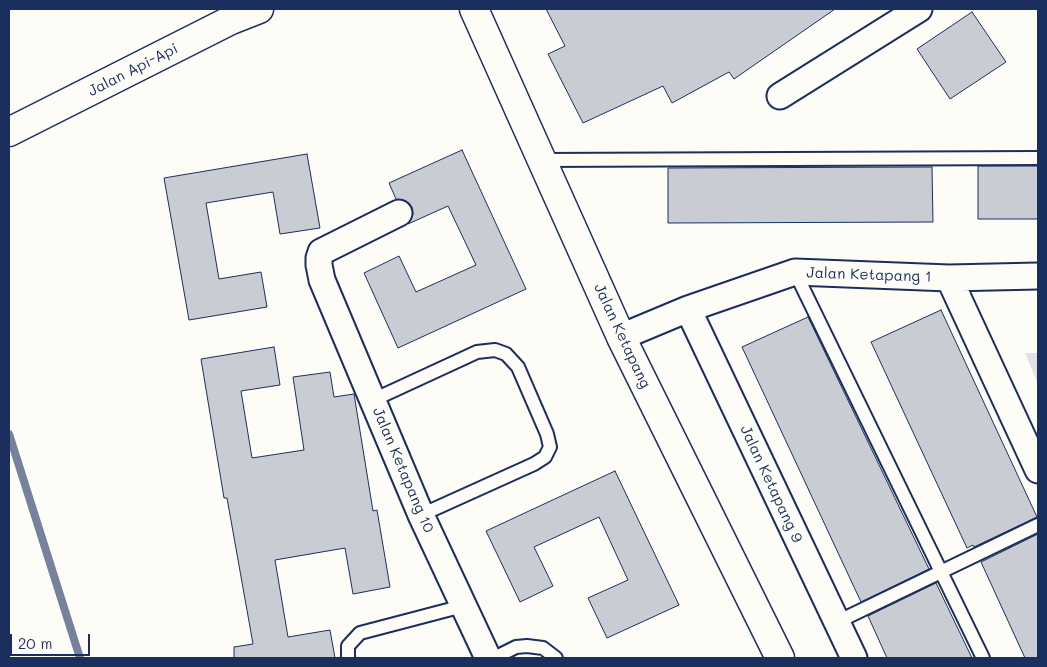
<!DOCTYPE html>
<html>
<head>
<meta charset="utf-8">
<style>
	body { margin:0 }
	#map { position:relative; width:1047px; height:667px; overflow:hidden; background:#fdfcf7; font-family:Mali,sans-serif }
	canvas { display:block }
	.frame { position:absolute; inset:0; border:10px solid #1b2f5e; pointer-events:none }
	.scale { position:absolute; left:10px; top:634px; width:80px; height:22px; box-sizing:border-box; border:2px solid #1b2f5e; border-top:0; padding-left:6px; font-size:15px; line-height:18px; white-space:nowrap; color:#1b2f5e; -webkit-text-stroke:4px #fdfcf7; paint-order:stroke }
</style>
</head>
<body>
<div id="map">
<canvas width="1047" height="667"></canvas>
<div class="frame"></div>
<div class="scale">20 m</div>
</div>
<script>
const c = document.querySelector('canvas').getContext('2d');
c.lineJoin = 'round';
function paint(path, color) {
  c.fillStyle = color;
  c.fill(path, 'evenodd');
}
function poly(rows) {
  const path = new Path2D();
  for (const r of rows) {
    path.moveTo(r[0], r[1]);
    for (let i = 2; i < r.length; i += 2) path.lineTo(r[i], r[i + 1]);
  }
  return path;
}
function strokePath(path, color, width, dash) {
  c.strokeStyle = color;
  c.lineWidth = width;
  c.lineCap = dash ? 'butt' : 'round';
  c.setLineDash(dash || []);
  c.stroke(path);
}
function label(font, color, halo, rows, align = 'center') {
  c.font = font + ' Mali,sans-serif';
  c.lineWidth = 4;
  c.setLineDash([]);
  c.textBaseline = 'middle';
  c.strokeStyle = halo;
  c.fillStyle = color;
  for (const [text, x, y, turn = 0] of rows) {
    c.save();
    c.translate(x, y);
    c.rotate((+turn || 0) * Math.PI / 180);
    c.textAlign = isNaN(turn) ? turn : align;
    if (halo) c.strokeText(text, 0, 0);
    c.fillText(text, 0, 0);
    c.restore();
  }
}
const green = poly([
	[1025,353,1038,353,1038,384]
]);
const stream = poly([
	[9,434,80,658]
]);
const building = poly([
	[546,9,835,9,734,79,729,72,672,103,663,86,583,123,548,54,565,46,546,9],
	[972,12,1006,62,950,99,917,49,972,12],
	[462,150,526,289,398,348,364,273,399,256,416,292,476,265,448,206,408,224,413,214,412,207,406,201,396,199,389,183,462,150],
	[307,154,320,228,280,234,273,192,206,203,219,279,261,272,267,307,189,320,164,178,307,154],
	[978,166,1038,166,1038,219,978,219,978,166],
	[932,167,933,222,668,223,668,168,932,167],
	[941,310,1037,517,974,547,973,545,967,548,871,342,941,310],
	[808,317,929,569,861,602,742,347,808,317],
	[274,347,280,385,241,391,252,458,304,450,293,377,330,372,334,397,354,394,373,511,377,510,390,587,353,594,345,548,275,560,288,637,330,630,335,658,234,658,234,647,253,644,227,498,224,498,201,359,274,347],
	[615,471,679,605,607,638,588,598,628,580,599,517,534,547,553,586,520,602,486,531,615,471],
	[1038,534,1038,658,1025,658,981,562,1038,534],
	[936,583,972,658,887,658,868,616,936,583]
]);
const service = poly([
	[541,160,1038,158],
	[795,272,983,658],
	[373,400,477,352,495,350,506,354,518,367,547,434,550,447,545,457,534,464,421,515],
	[837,622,1038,525],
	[348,658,348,646,360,633,463,606],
	[494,658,516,647,527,646,543,648,556,658]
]);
const minor = poly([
	[780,96,919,9],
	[399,213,321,252,319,258,319,265,322,280,421,515,488,658],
	[949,278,1038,470],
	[688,309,854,658],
	[621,337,688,309,795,272,949,278,1038,276]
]);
const tertiary = poly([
	[474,9,621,337,780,658],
	[9,132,231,20,259,9]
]);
const streetNames = [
	["Jalan Api-Api",133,70,-27],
	["Jalan Ketapang 1",869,275,2],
	["Jalan Ketapang",622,336,65],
	["Jalan Ketapang 10",403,470,67],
	["Jalan Ketapang 9",771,484,65]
];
paint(green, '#e0e1e3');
strokePath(stream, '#76819c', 8);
paint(building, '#c9ccd3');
strokePath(building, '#1b2f5e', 1);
strokePath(service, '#1b2f5e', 16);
strokePath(minor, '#1b2f5e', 29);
strokePath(tertiary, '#1b2f5e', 31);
strokePath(service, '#fdfcf7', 12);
strokePath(minor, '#fdfcf7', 25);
strokePath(tertiary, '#fdfcf7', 28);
label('15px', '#1b2f5e', '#fdfcf7', streetNames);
</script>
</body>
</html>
